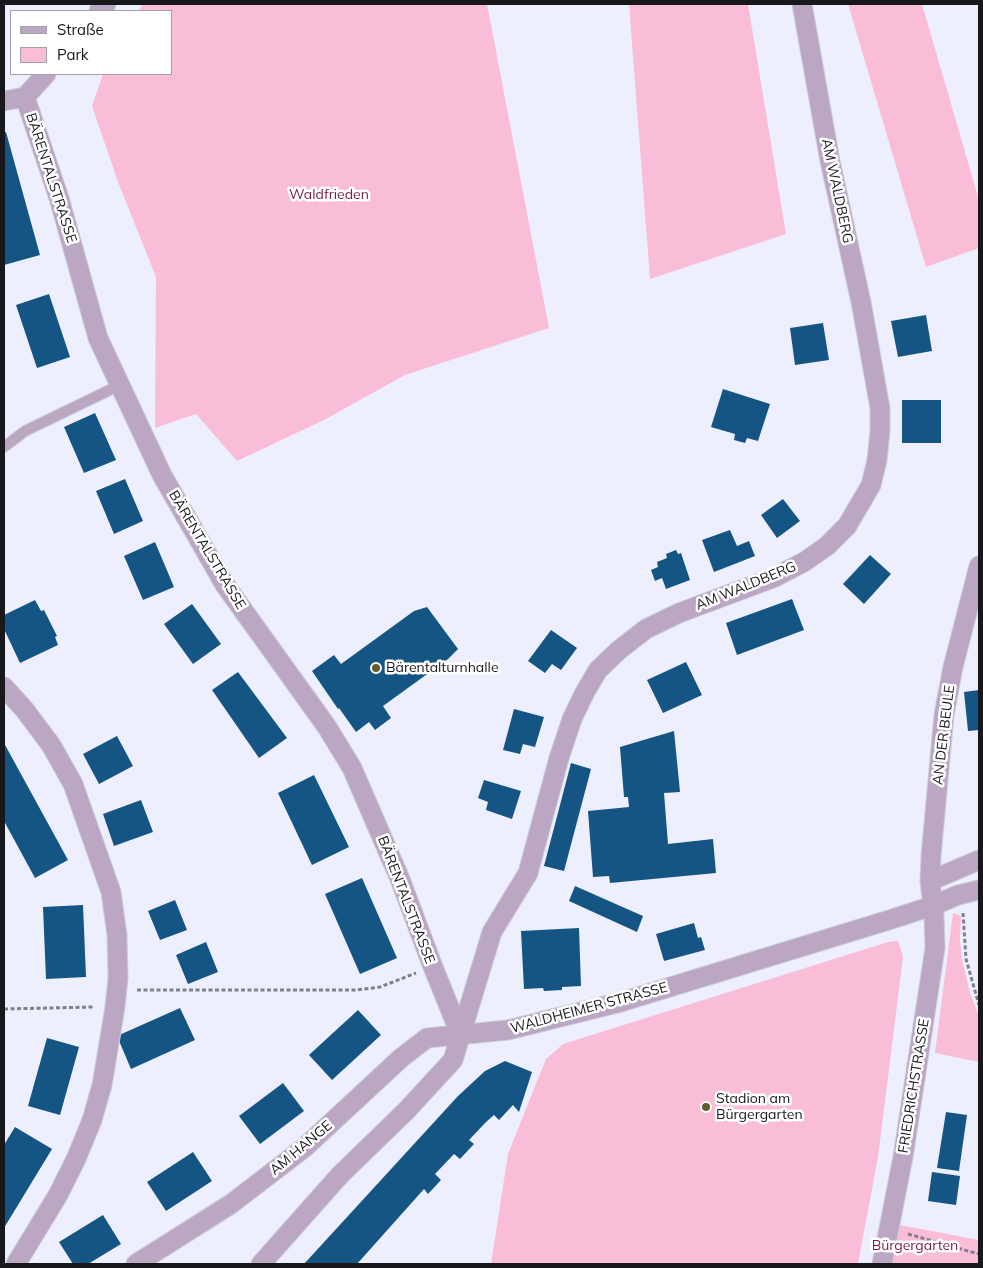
<!DOCTYPE html>
<html>
<head>
<meta charset="utf-8">
<style>
	body { margin:0 }
	#map { position:relative; width:983px; height:1268px; overflow:hidden; background:#edeffe; font-family:Mulish,sans-serif }
	canvas { display:block }
	.frame { position:absolute; inset:0; border:5px solid #17171c; pointer-events:none }
	.legend { position:absolute; left:10px; top:10px; width:162px; height:65px; box-sizing:border-box; background:#fff; border:1px solid #a2a2a4; margin:0; padding:6px 9px; list-style:none; font-size:15px; color:#17171c }
	.legend li { display:flex; align-items:center; gap:10px; height:25px }
	.legend b { width:25px; border:1px solid #a2a2a4 }
</style>
</head>
<body>
<div id="map">
<canvas width="983" height="1268"></canvas>
<div class="frame"></div>
<ul class="legend">
<li><b style="height:6px;background:#bba7c3"></b>Straße</li>
<li><b style="height:14px;background:#fabdd8"></b>Park</li>
</ul>
</div>
<script>
const c = document.querySelector('canvas').getContext('2d');
c.lineJoin = 'round';
function paint(path, color) {
  c.fillStyle = color;
  c.fill(path, 'evenodd');
}
function poly(rows) {
  const path = new Path2D();
  for (const r of rows) {
    path.moveTo(r[0], r[1]);
    for (let i = 2; i < r.length; i += 2) path.lineTo(r[i], r[i + 1]);
  }
  return path;
}
function strokePath(path, color, width, dash) {
  c.strokeStyle = color;
  c.lineWidth = width;
  c.lineCap = dash ? 'butt' : 'round';
  c.setLineDash(dash || []);
  c.stroke(path);
}
function label(font, color, halo, rows, align = 'center') {
  c.font = font + ' Mulish,sans-serif';
  c.lineWidth = 5;
  c.setLineDash([]);
  c.textBaseline = 'middle';
  c.strokeStyle = halo;
  c.fillStyle = color;
  for (const [text, x, y, turn = 0] of rows) {
    c.save();
    c.translate(x, y);
    c.rotate((+turn || 0) * Math.PI / 180);
    c.textAlign = isNaN(turn) ? turn : align;
    if (halo) c.strokeText(text, 0, 0);
    c.fillText(text, 0, 0);
    c.restore();
  }
}
const green = poly([
	[143,4,487,4,549,328,405,375,324,420,237,461,196,414,155,428,156,277,118,182,92,106,103,74,171,74,171,11,138,11],
	[629,4,748,4,786,234,650,279],
	[848,4,922,4,979,200,979,248,926,267],
	[953,913,961,916,960,940,962,959,970,993,979,1016,979,1062,935,1053],
	[898,941,903,957,878,1157,858,1264,491,1264,508,1154,546,1059,563,1044,888,942],
	[900,1225,979,1240,979,1264,892,1264]
]);
const building = poly([
	[6,132,40,255,4,265,4,133],
	[49,294,70,357,37,368,16,305],
	[926,315,932,351,898,357,891,321],
	[823,323,829,360,795,365,790,328],
	[723,389,770,404,758,441,747,438,745,443,734,440,735,434,711,427],
	[902,400,941,400,941,443,902,443],
	[95,413,116,460,84,473,64,427],
	[125,479,143,521,114,534,96,491],
	[783,499,800,521,777,538,761,515],
	[730,530,737,546,749,541,755,556,714,572,702,540],
	[155,542,174,587,143,600,124,556],
	[676,550,678,554,681,553,690,580,666,589,662,578,655,581,651,570,658,567,657,562,667,558,666,554],
	[870,555,891,574,864,604,843,584],
	[792,599,804,630,737,655,726,623],
	[35,600,41,611,44,610,57,636,55,637,58,645,20,663,4,629,4,615],
	[192,604,221,644,193,664,164,624],
	[427,607,458,649,448,659,383,706,391,718,375,730,369,722,356,732,339,708,338,709,312,671,334,655,341,664,414,611],
	[551,630,577,648,561,670,552,664,545,673,528,661],
	[686,662,702,695,663,713,647,680],
	[238,672,287,738,259,758,212,690],
	[979,690,979,730,968,731,964,692],
	[514,709,544,717,535,747,523,744,520,754,503,750],
	[674,731,680,792,664,793,668,844,713,839,716,873,610,883,609,876,593,877,588,811,629,807,628,797,624,797,620,747],
	[117,736,133,766,99,784,83,754],
	[4,743,68,860,35,878,4,821],
	[571,763,591,769,564,871,544,866],
	[314,775,349,847,312,865,278,793],
	[484,780,521,791,512,819,486,810,488,802,478,798],
	[141,800,153,832,114,846,103,814],
	[362,878,397,958,360,974,325,894],
	[575,886,643,916,637,932,569,901],
	[175,900,187,930,160,940,148,911],
	[83,905,86,977,46,979,43,907],
	[694,923,698,938,701,937,705,950,664,961,656,934],
	[579,928,581,986,562,987,562,990,544,991,543,988,524,989,521,931],
	[206,942,218,972,188,984,176,955],
	[180,1008,195,1040,131,1069,117,1036],
	[358,1010,381,1035,332,1080,309,1055],
	[47,1038,79,1047,60,1115,28,1106],
	[505,1061,532,1072,519,1112,513,1105,499,1120,494,1115,486,1122,469,1140,474,1144,460,1159,454,1154,435,1174,441,1180,428,1194,424,1189,357,1264,304,1264,458,1096,485,1071],
	[283,1083,304,1111,260,1144,239,1116],
	[946,1112,967,1115,959,1171,937,1168],
	[15,1127,52,1149,4,1228,4,1145],
	[193,1152,212,1181,166,1211,147,1182],
	[932,1172,960,1176,956,1205,928,1201],
	[103,1215,121,1244,88,1264,73,1264,59,1242]
]);
const path = poly([
	[963,913,966,959,979,1005],
	[137,990,356,990,380,987,416,973],
	[4,1009,94,1007],
	[908,1234,979,1254]
]);
const service = poly([
	[4,447,25,431,120,385]
]);
const minor = poly([
	[99,11,106,4],
	[46,74,25,97,59,198,98,338,162,475,225,585,327,727,352,768,400,879,433,967,461,1036],
	[4,101,25,97],
	[4,687,24,709,51,745,73,784,111,892,117,935,118,978,115,1007,102,1085,92,1120,76,1159,58,1195,16,1264],
	[930,881,979,860],
	[136,1264,231,1204,304,1148,401,1058,427,1038,508,1030,621,1002,889,920,932,906,958,895,979,890],
	[261,1264,340,1175,406,1111,453,1060,492,932,528,873,559,758,572,719,585,692,598,670,619,650,646,629,679,613,773,578,804,562,827,546,847,526,871,485,877,460,880,431,880,408,861,302,830,161,802,4],
	[882,1264,903,1157,935,948,934,916,930,881,931,856,944,715,953,667,979,566]
]);
const markers = [
	[376,668,5,"#605d29"],
	[706,1107,5,"#605d29"]
];
const streetNames = [
	["BÄRENTALSTRASSE",51,178,72],
	["AM WALDBERG",837,191,78],
	["BÄRENTALSTRASSE",207,550,59],
	["AM WALDBERG",746,586,-22],
	["AN DER BEULE",944,735,-83],
	["BÄRENTALSTRASSE",406,900,69],
	["WALDHEIMER STRASSE",589,1008,-15],
	["FRIEDRICHSTRASSE",914,1086,-81],
	["AM HANGE",301,1148,-40]
];
const parkNames = [
	["Waldfrieden",329,195],
	["Bürgergarten",915,1246]
];
const poiNames = [
	["Bärentalturnhalle",386,668],
	["Stadion am",716,1099],
	["Bürgergarten",716,1115]
];
paint(green, '#fabdd8');
paint(building, '#145584');
strokePath(service, '#cbccda', 12);
strokePath(minor, '#cbccda', 21);
strokePath(path, '#7f808a', 3, [4, 2.5]);
strokePath(service, '#bba7c3', 10);
strokePath(minor, '#bba7c3', 19);
for (const [x, y, r, color] of markers) {
  const dot = new Path2D();
  dot.arc(x, y, r, 0, 2 * Math.PI);
  c.fillStyle = color;
  c.fill(dot);
  strokePath(dot, '#fff', 2);
}
label('14px', '#17171c', '#fff', streetNames);
label('14px', '#782050', '#fff', parkNames);
label('14px', '#17171c', '#fff', poiNames, 'left');
</script>
</body>
</html>
